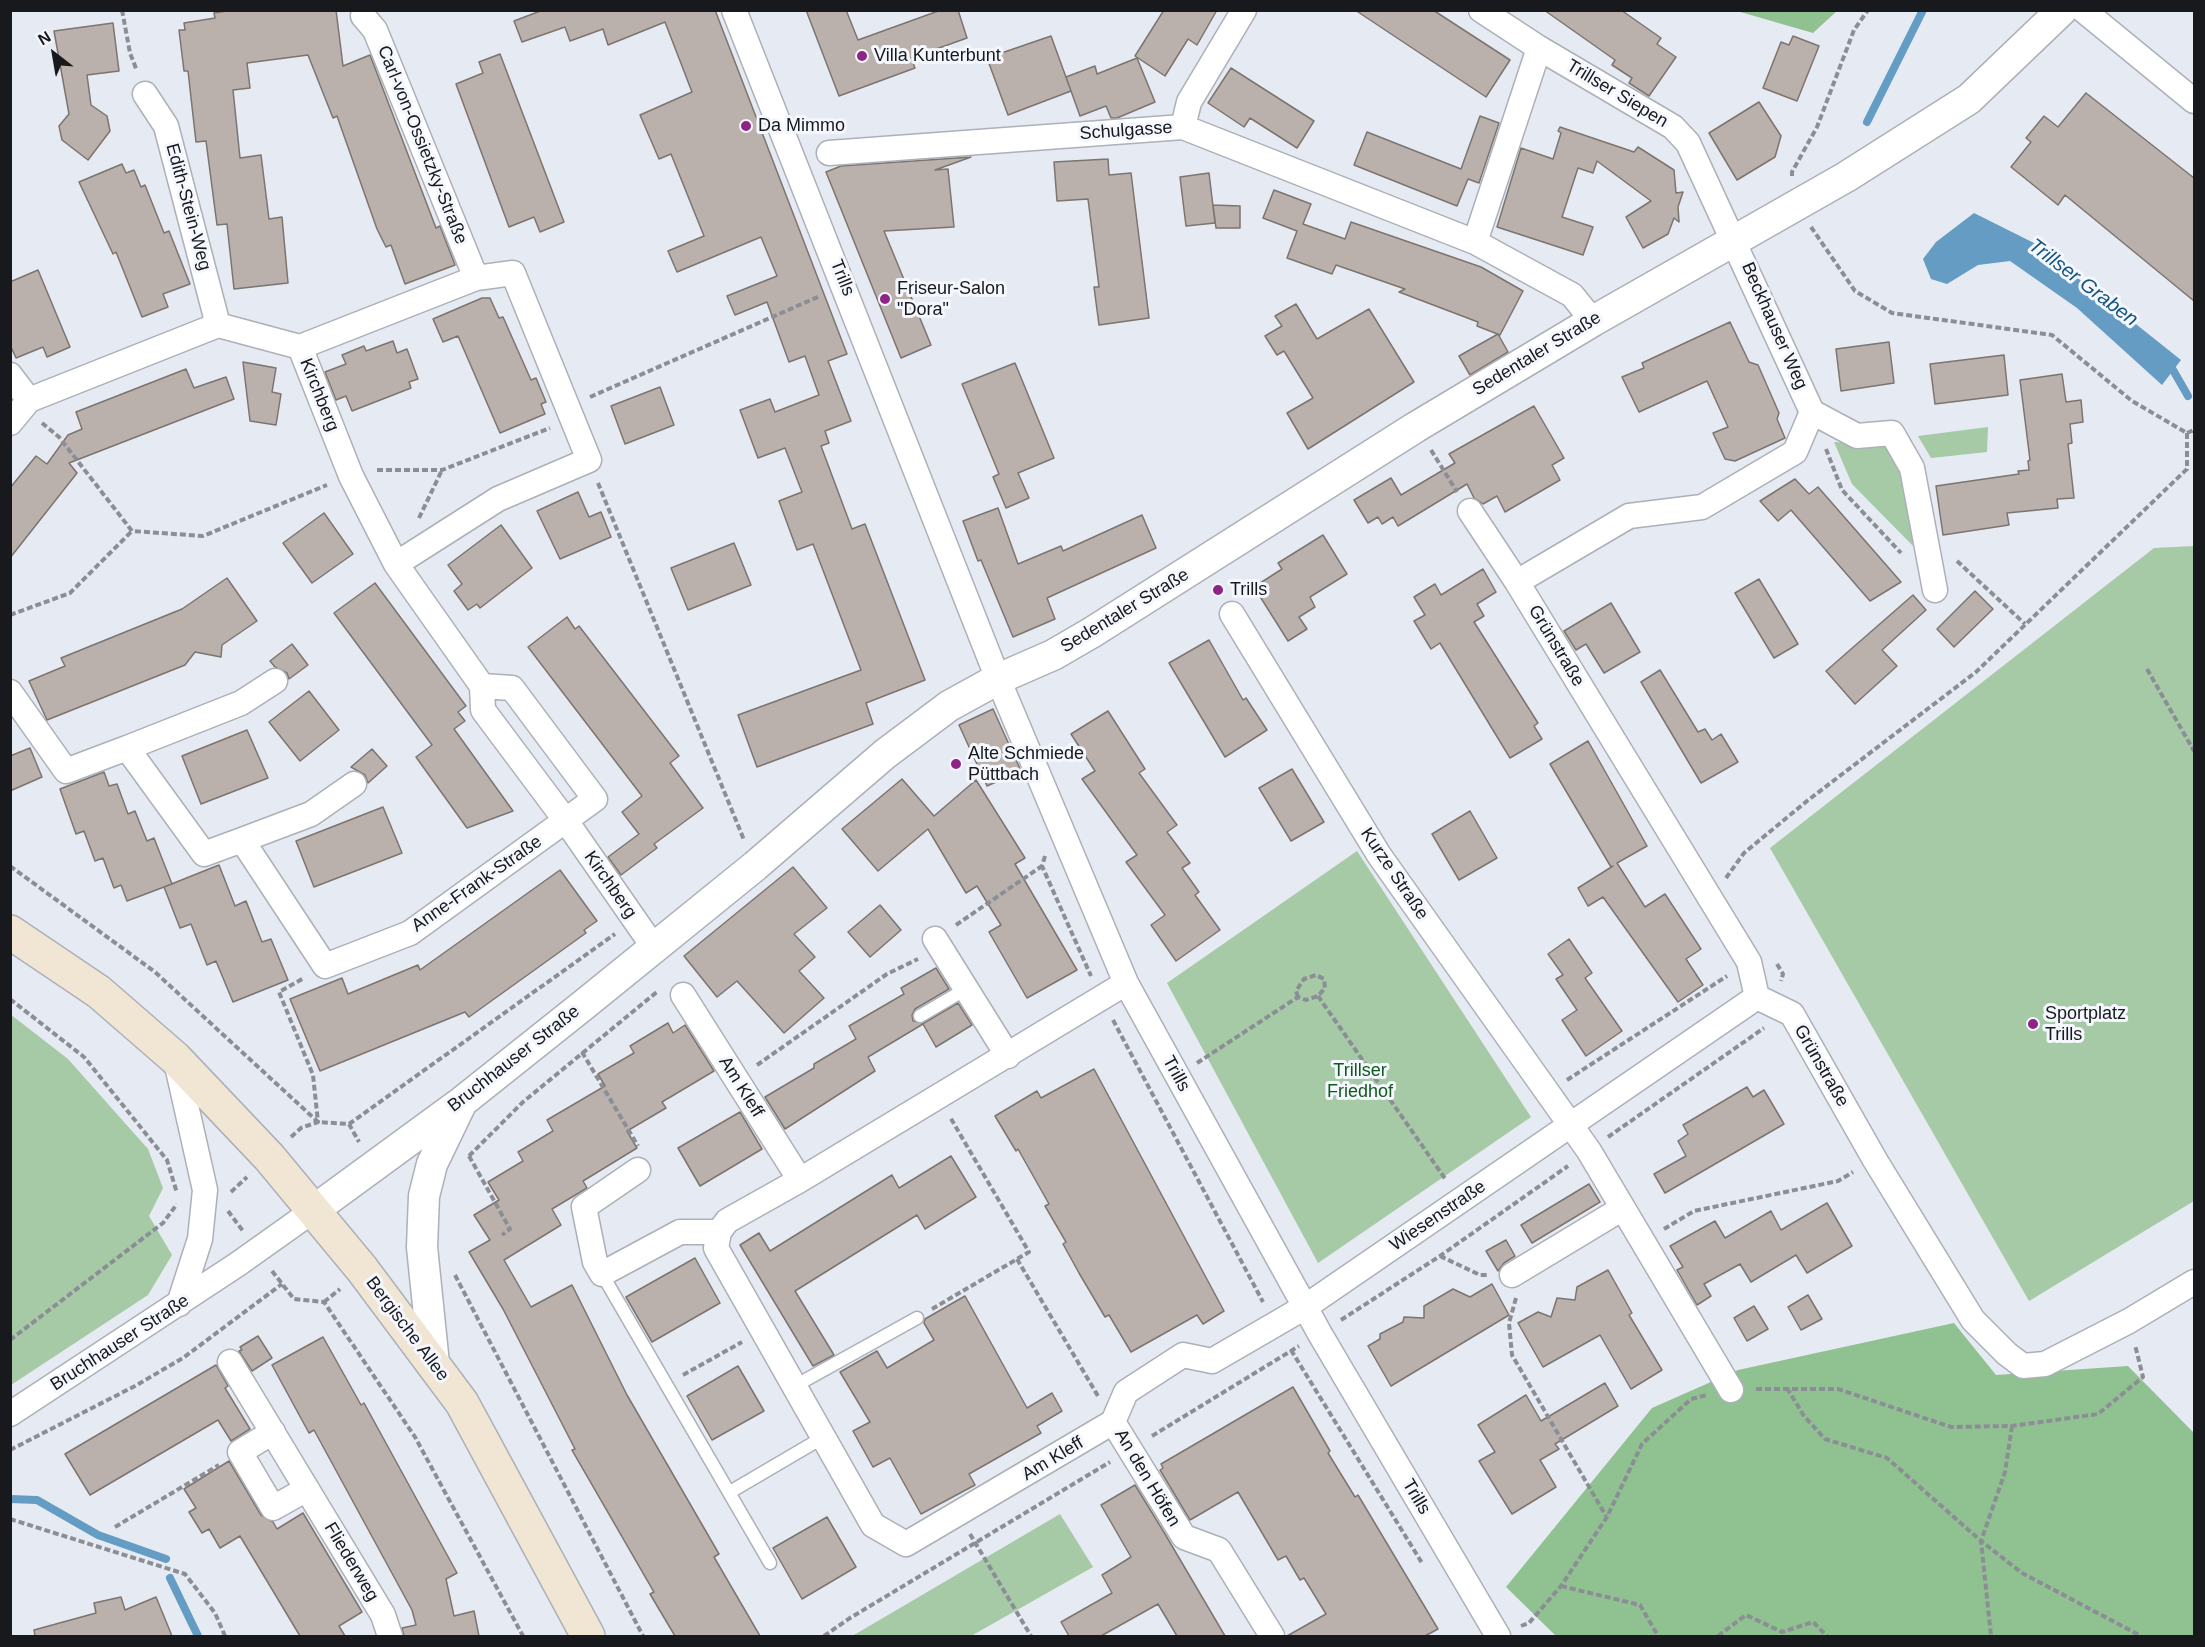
<!DOCTYPE html>
<html>
<head>
<meta charset="utf-8">
<style>
	body { margin:0 }
	#map { position:relative; width:2205px; height:1647px; overflow:hidden; background:#e6eaf3; font-family:Helvetica,sans-serif }
	canvas { display:block }
	.frame { position:absolute; inset:0; border:12px solid #18191c; pointer-events:none }
	.north { position:absolute; left:24px; top:24px; width:60px; height:60px; -webkit-text-stroke:4px #f4f7fe; paint-order:stroke; rotate:329deg; font-size:16px; font-weight:700; line-height:24px; text-align:center; color:#18191c }
	.north::after { content:''; display:block; margin:auto; width:21px; height:27px; background:#18191c; clip-path:polygon(50% 0,100% 100%,50% 72%,0 100%) }
</style>
</head>
<body>
<div id="map">
<canvas width="2205" height="1647"></canvas>
<div class="frame"></div>
<div class="north">N</div>
</div>
<script>
const c = document.querySelector('canvas').getContext('2d');
c.lineJoin = 'round';
function paint(path, color) {
  c.fillStyle = color;
  c.fill(path, 'evenodd');
}
function poly(rows) {
  const path = new Path2D();
  for (const r of rows) {
    path.moveTo(r[0], r[1]);
    for (let i = 2; i < r.length; i += 2) path.lineTo(r[i], r[i + 1]);
  }
  return path;
}
function strokePath(path, color, width, dash) {
  c.strokeStyle = color;
  c.lineWidth = width;
  c.lineCap = dash ? 'butt' : 'round';
  c.setLineDash(dash || []);
  c.stroke(path);
}
function label(font, color, halo, rows, align = 'center') {
  c.font = font + ' Helvetica,sans-serif';
  c.lineWidth = 6;
  c.setLineDash([]);
  c.textBaseline = 'middle';
  c.strokeStyle = halo;
  c.fillStyle = color;
  for (const [text, x, y, turn = 0] of rows) {
    c.save();
    c.translate(x, y);
    c.rotate((+turn || 0) * Math.PI / 180);
    c.textAlign = isNaN(turn) ? turn : align;
    if (halo) c.strokeText(text, 0, 0);
    c.fillText(text, 0, 0);
    c.restore();
  }
}
const green = poly([
	[1988,427,1987,452,1931,458,1918,436],
	[1834,442,1893,445,1909,483,1913,546,1852,484],
	[2194,546,2194,1201,2029,1301,1770,848,2154,548],
	[1357,851,1531,1117,1318,1263,1167,983],
	[10,1014,68,1059,148,1149,163,1188,149,1216,172,1255,148,1295,11,1385],
	[1060,1514,1093,1567,971,1636,854,1635]
]);
const forest = poly([
	[1737,11,1837,10,1837,11,1813,33],
	[1954,1323,1996,1375,2128,1366,2194,1433,2194,1636,1556,1636,1506,1587,1652,1408,1738,1370]
]);
const water = poly([
	[1974,213,2034,243,2181,360,2162,385,2077,308,2010,261,1978,265,1947,284,1931,279,1923,259,1936,242]
]);
const stream = poly([
	[1867,122,1923,10],
	[2164,364,2173,370,2188,396],
	[10,1499,37,1500,98,1535,166,1559],
	[170,1578,198,1636]
]);
const building = poly([
	[233,10,336,10,343,66,370,55,436,228,440,226,455,265,405,284,391,245,386,247,377,229,337,116,333,118,308,55,247,63,250,88,233,90,240,158,261,155,269,219,282,217,288,283,234,289,227,224,217,225,206,141,196,142,188,71,184,71,179,30,185,30,184,23,215,18,214,13,233,10],
	[543,10,715,10,847,354,828,361,851,421,825,431,829,443,821,446,852,529,865,524,925,680,866,703,873,724,757,767,738,715,861,670,813,544,797,550,779,501,802,492,785,448,758,458,740,410,770,399,775,412,819,395,805,356,789,362,767,302,735,315,727,296,777,276,761,237,677,272,668,251,704,236,671,154,659,159,640,115,692,92,665,22,608,45,603,29,570,41,565,27,522,42,514,21,543,10],
	[806,10,846,10,858,40,941,10,958,10,967,38,911,58,915,68,839,96,806,10],
	[1164,10,1217,10,1197,45,1188,39,1165,76,1135,56,1164,10],
	[1355,10,1433,10,1510,60,1486,97,1355,10],
	[1544,10,1621,10,1661,38,1657,44,1676,57,1649,96,1629,83,1632,78,1612,65,1615,60,1544,10],
	[113,23,119,71,87,75,91,105,107,116,110,131,88,160,62,140,59,126,69,114,54,31,113,23],
	[1051,36,1071,91,1008,115,987,58,1051,36],
	[1793,36,1819,46,1797,101,1763,88,1781,42,1789,45,1793,36],
	[500,54,564,222,540,232,534,217,509,227,456,84,483,73,479,62,500,54],
	[1137,58,1155,102,1117,118,1111,118,1106,106,1080,116,1066,77,1095,66,1097,74,1137,58],
	[1231,68,1314,121,1297,148,1250,118,1244,127,1208,103,1231,68],
	[2086,93,2194,178,2194,301,2065,195,2058,205,2011,167,2031,142,2026,138,2044,116,2058,127,2086,93],
	[1759,102,1781,136,1775,157,1737,180,1709,133,1759,102],
	[1480,116,1499,123,1479,183,1468,179,1457,206,1354,165,1367,132,1461,169,1480,116],
	[1560,127,1634,152,1638,147,1674,170,1676,193,1683,192,1678,207,1679,222,1674,218,1668,234,1643,248,1626,217,1651,201,1597,161,1593,173,1578,168,1562,217,1593,227,1583,255,1497,227,1521,148,1553,159,1561,133,1558,131,1560,127],
	[971,157,935,170,948,169,954,227,884,231,931,345,901,358,826,172,841,166,971,157],
	[1108,159,1109,175,1131,173,1149,318,1099,325,1094,287,1099,287,1088,199,1057,201,1054,162,1108,159],
	[122,164,126,173,134,170,141,187,145,185,164,233,169,231,190,284,163,294,168,307,142,317,116,252,113,254,79,182,122,164],
	[1209,173,1215,223,1186,226,1180,177,1209,173],
	[1274,190,1311,204,1303,224,1345,239,1351,222,1481,267,1523,291,1500,335,1477,326,1478,322,1399,292,1405,289,1336,265,1332,274,1287,258,1297,231,1263,218,1274,190],
	[1213,205,1240,206,1240,228,1216,228,1213,205],
	[38,270,70,347,47,357,43,347,16,358,10,345,10,282,38,270],
	[482,298,490,298,499,318,503,317,531,380,536,378,546,402,541,404,545,414,500,433,458,336,443,342,433,319,482,298],
	[1296,304,1317,339,1369,309,1414,382,1308,449,1287,413,1313,398,1284,351,1277,355,1265,336,1282,326,1275,316,1296,304],
	[1730,322,1749,362,1758,365,1779,413,1777,419,1785,438,1735,461,1725,459,1713,433,1728,427,1707,381,1639,412,1622,377,1644,368,1642,363,1730,322],
	[1498,334,1508,352,1470,375,1459,356,1498,334],
	[393,341,397,353,407,349,418,379,409,382,411,388,352,411,346,396,336,400,325,372,346,364,342,355,364,346,366,351,393,341],
	[1889,342,1894,383,1841,391,1836,349,1889,342],
	[2004,355,2008,395,1935,404,1930,364,2004,355],
	[243,362,276,368,272,392,281,394,276,425,250,421,243,362],
	[1015,363,1054,458,1018,473,1029,498,1006,508,993,477,999,474,962,384,1015,363],
	[186,369,194,388,226,377,234,399,69,463,77,473,10,558,10,488,36,456,47,464,68,435,82,429,76,412,186,369],
	[2062,374,2066,402,2081,400,2083,422,2070,424,2072,443,2068,444,2074,498,2057,499,2058,508,2007,513,2009,525,1943,535,1936,486,2019,474,2018,471,2029,470,2028,461,2030,460,2020,380,2062,374],
	[660,387,674,425,625,444,611,406,660,387],
	[1534,406,1564,458,1552,465,1560,480,1505,512,1497,496,1483,504,1474,498,1467,484,1398,526,1393,517,1382,524,1378,517,1368,523,1354,500,1391,478,1401,495,1455,463,1449,454,1534,406],
	[1795,479,1809,494,1818,487,1901,582,1870,601,1791,510,1778,521,1760,501,1795,479],
	[578,492,589,517,601,512,611,537,560,559,537,511,578,492],
	[998,508,1018,564,1061,546,1063,551,1142,515,1156,548,1047,598,1055,619,1013,637,981,560,978,561,963,521,998,508],
	[324,513,353,554,312,583,283,543,324,513],
	[501,525,532,568,480,608,477,604,468,610,454,591,462,584,448,565,501,525],
	[1323,535,1347,574,1310,597,1315,607,1299,617,1307,629,1288,641,1254,587,1282,569,1278,563,1323,535],
	[734,543,751,585,688,610,671,568,734,543],
	[1483,569,1496,592,1477,604,1484,616,1474,622,1538,723,1534,726,1542,739,1510,758,1440,643,1431,649,1414,621,1425,615,1414,597,1435,584,1441,595,1483,569],
	[227,578,257,621,222,645,221,657,195,652,185,665,47,720,29,681,65,666,61,658,182,609,227,578],
	[1759,579,1798,644,1774,658,1735,593,1759,579],
	[375,583,466,706,458,712,465,721,454,729,513,811,467,828,416,757,432,745,334,613,375,583],
	[1975,591,1993,609,1954,647,1937,629,1975,591],
	[1913,595,1926,610,1882,650,1897,666,1855,704,1826,671,1913,595],
	[1611,603,1640,652,1604,673,1586,644,1576,650,1564,631,1611,603],
	[567,617,575,629,579,626,679,756,670,763,703,808,654,844,657,848,621,875,608,857,639,834,622,812,642,796,528,647,567,617],
	[1209,640,1243,700,1246,698,1267,730,1225,757,1169,663,1209,640],
	[292,644,308,665,289,679,287,673,275,667,270,661,292,644],
	[1660,670,1698,732,1705,729,1712,740,1721,734,1738,762,1701,783,1641,682,1660,670],
	[309,691,339,730,300,761,269,722,309,691],
	[993,709,1021,771,987,786,959,725,993,709],
	[1108,711,1145,769,1139,773,1177,825,1167,832,1190,863,1182,868,1199,892,1195,895,1220,930,1176,961,1151,925,1165,915,1126,862,1137,855,1082,779,1095,771,1071,734,1108,711],
	[247,730,268,778,201,804,182,756,247,730],
	[1588,741,1647,846,1617,863,1645,907,1665,894,1701,949,1686,959,1703,985,1678,1002,1603,897,1588,906,1578,888,1613,866,1611,867,1550,764,1588,741],
	[30,748,42,777,10,791,10,756,30,748],
	[372,749,387,766,368,783,365,775,351,767,372,749],
	[1292,769,1324,822,1291,841,1259,788,1292,769],
	[104,772,109,786,117,784,128,814,135,811,147,841,154,838,172,884,127,901,121,885,114,888,103,858,95,861,84,831,76,834,60,789,104,772],
	[902,779,934,816,976,780,1025,858,1015,864,1077,970,1027,998,989,932,1001,925,977,886,966,893,928,829,878,871,842,829,902,779],
	[383,807,402,853,314,887,296,841,383,807],
	[1470,811,1497,858,1459,880,1432,834,1470,811],
	[219,865,235,906,246,901,262,942,271,939,288,980,233,1002,216,961,207,965,191,924,180,928,164,887,219,865],
	[793,867,827,908,794,934,815,957,799,971,824,998,784,1033,737,981,717,997,684,956,793,867],
	[560,870,597,921,584,930,586,933,469,1017,465,1012,320,1071,290,999,342,978,348,994,418,965,420,970,560,870],
	[880,905,901,930,870,957,848,932,880,905],
	[1569,939,1592,973,1585,978,1622,1031,1586,1056,1562,1020,1577,1010,1556,979,1563,975,1548,954,1569,939],
	[936,968,949,989,915,1009,912,1015,913,1021,924,1023,958,1003,972,1025,936,1047,923,1024,868,1057,875,1071,785,1129,765,1097,814,1068,814,1064,856,1039,849,1026,904,994,901,988,936,968],
	[668,1023,673,1033,685,1025,714,1071,662,1102,666,1108,627,1131,637,1148,583,1181,587,1188,552,1209,561,1225,504,1260,531,1307,572,1285,627,1395,719,1554,714,1557,760,1636,675,1636,650,1594,654,1592,572,1450,575,1449,503,1309,469,1252,490,1240,474,1215,499,1200,488,1182,523,1161,518,1152,553,1131,547,1120,605,1086,598,1074,634,1053,630,1046,668,1023],
	[1094,1069,1224,1311,1203,1324,1197,1315,1131,1352,1109,1315,1105,1317,1079,1273,1063,1244,1066,1242,1045,1206,1049,1204,1018,1149,1016,1151,995,1116,1037,1091,1041,1098,1094,1069],
	[1747,1087,1753,1097,1764,1090,1784,1124,1665,1193,1654,1174,1686,1156,1678,1141,1688,1134,1683,1125,1747,1087],
	[740,1112,762,1149,700,1186,678,1148,740,1112],
	[951,1156,976,1197,925,1229,917,1215,795,1291,834,1355,813,1366,740,1245,759,1233,770,1251,892,1175,899,1188,951,1156],
	[1589,1184,1600,1202,1532,1243,1521,1225,1589,1184],
	[1827,1203,1852,1246,1807,1273,1796,1255,1751,1282,1740,1264,1704,1284,1711,1296,1697,1305,1677,1270,1683,1267,1670,1246,1715,1221,1725,1238,1771,1211,1781,1230,1827,1203],
	[1506,1240,1515,1256,1504,1263,1498,1271,1486,1251,1506,1240],
	[695,1258,720,1303,652,1342,626,1297,695,1258],
	[1608,1270,1632,1313,1629,1315,1662,1370,1631,1389,1600,1335,1543,1367,1518,1323,1538,1312,1551,1317,1557,1298,1575,1300,1577,1287,1608,1270],
	[1492,1284,1509,1315,1391,1386,1368,1346,1380,1339,1380,1334,1403,1322,1404,1317,1424,1318,1424,1306,1453,1289,1470,1297,1492,1284],
	[1808,1295,1822,1319,1801,1330,1788,1307,1808,1295],
	[965,1296,1027,1408,1052,1393,1062,1411,1037,1426,1041,1433,969,1474,975,1485,921,1514,890,1458,873,1467,853,1431,870,1422,840,1372,877,1351,887,1368,934,1340,924,1323,925,1319,965,1296],
	[1754,1306,1768,1329,1747,1341,1734,1318,1754,1306],
	[258,1336,272,1358,252,1371,239,1351,242,1350,240,1347,258,1336],
	[323,1337,361,1405,364,1403,457,1573,446,1579,454,1616,474,1611,479,1636,404,1636,402,1628,416,1625,412,1610,314,1430,309,1433,272,1365,323,1337],
	[216,1365,228,1386,225,1388,250,1429,231,1441,218,1420,90,1495,65,1454,216,1365],
	[738,1366,764,1411,712,1440,687,1396,738,1366],
	[1605,1383,1618,1406,1555,1444,1559,1449,1540,1460,1556,1487,1512,1514,1479,1461,1495,1452,1478,1425,1526,1395,1541,1421,1605,1383],
	[1293,1387,1330,1451,1328,1453,1355,1497,1358,1495,1438,1629,1425,1636,1287,1636,1326,1614,1304,1578,1300,1580,1286,1556,1278,1560,1238,1492,1190,1520,1160,1470,1163,1468,1161,1464,1293,1387],
	[229,1461,261,1515,273,1522,277,1529,303,1513,362,1612,339,1626,345,1636,300,1636,240,1536,220,1548,209,1529,202,1533,189,1512,196,1508,184,1489,229,1461],
	[1135,1485,1165,1534,1225,1636,1177,1636,1158,1604,1101,1636,1069,1636,1061,1622,1112,1593,1102,1575,1131,1557,1101,1505,1135,1485],
	[827,1517,856,1567,802,1599,773,1548,827,1517],
	[121,1597,125,1610,156,1597,172,1636,35,1636,34,1630,96,1613,94,1603,121,1597]
]);
const path = poly([
	[122,10,130,53,137,71],
	[1792,176,1792,172,1817,127,1854,30,1868,10],
	[1811,227,1855,291,1892,313,2052,335,2132,401,2187,433],
	[590,397,820,296],
	[42,423,59,437,132,531,203,536,327,485],
	[2187,433,2194,430],
	[1826,449,1842,490,1901,553],
	[1431,450,1457,492],
	[377,470,442,470,550,428],
	[598,483,744,840],
	[419,518,442,470],
	[1957,561,2025,624],
	[10,615,70,593,132,531],
	[2147,669,2194,751],
	[1045,856,1042,866,1091,976],
	[10,866,155,972,318,1122,349,1124,359,1142],
	[1726,878,1744,853,1807,801,1976,672,2187,469,2187,433],
	[956,925,1042,866],
	[1777,964,1783,974,1781,981],
	[1318,996,1446,1180],
	[10,999,84,1057,167,1160,177,1193],
	[1113,1020,1263,1302],
	[582,1052,638,1146],
	[1197,1063,1298,997,1306,1000,1318,996,1325,988,1324,979,1316,975,1304,979,1296,991,1298,997],
	[757,1065,887,974,918,959],
	[1567,1080,1727,976],
	[349,1124,615,934],
	[291,1137,301,1128,318,1122,313,1075,279,992,304,978],
	[1608,1137,1764,1028],
	[469,1156,523,1102,658,991],
	[469,1156,510,1229,502,1235],
	[231,1192,247,1177],
	[228,1211,243,1231],
	[1664,1229,1694,1211,1838,1181,1853,1172],
	[1440,1256,1480,1275,1489,1275],
	[1017,1259,1098,1396],
	[272,1271,294,1299,324,1302,415,1437,523,1636],
	[455,1275,643,1636],
	[1516,1298,1509,1323,1512,1355,1606,1516],
	[324,1302,340,1289],
	[932,1309,1029,1252,950,1117],
	[1341,1320,1440,1256,1568,1166],
	[10,1340,163,1223,177,1204],
	[1291,1350,1422,1563],
	[683,1375,742,1342],
	[1787,1388,1804,1416,1825,1439,1887,1458,1981,1541,1991,1636],
	[1756,1389,1838,1389,1951,1427,2012,1426,2098,1414,2143,1377,2135,1345],
	[2012,1426,2005,1472,1981,1541,2022,1573,2141,1636],
	[1152,1436,1299,1346],
	[10,1450,135,1386,183,1358,282,1284],
	[10,1519,185,1574,215,1613,225,1636],
	[115,1527,219,1465],
	[970,1534,1031,1636],
	[1561,1586,1640,1605,1658,1636],
	[1521,1626,1529,1623,1561,1586,1607,1517,1642,1444,1691,1399,1707,1395],
	[824,1636,850,1618,1110,1462],
	[1718,1636,1746,1615,1782,1632,1813,1622,1827,1636]
]);
const service = poly([
	[920,1016,966,989],
	[602,1274,770,1563],
	[793,1387,917,1318],
	[730,1492,822,1438]
]);
const minor = poly([
	[734,10,998,679,1126,983,1320,1334,1498,1636],
	[1481,10,1539,48,1673,127,1688,143,1812,412,1857,436,1892,433,1912,468,1935,590],
	[2083,10,2194,101],
	[363,16,375,30,476,278,513,273,589,460,498,499,396,564],
	[145,94,166,126,218,325],
	[1183,127,1189,102,1244,10],
	[829,153,1183,127,1475,242,1572,295,1593,321],
	[1475,242,1539,48],
	[300,347,476,278],
	[10,375,29,400,218,325,300,347,351,476,396,564,482,686,483,710,566,821,655,949],
	[10,423,29,400],
	[1470,511,1517,582,1749,962,1757,997,1792,1014,1875,1160,1973,1320,2007,1354,2023,1366,2045,1364,2129,1321,2194,1282],
	[1517,582,1629,516,1702,507,1795,452,1812,412],
	[1232,614,1379,855,1589,1151,1731,1390],
	[10,692,66,771,127,748,204,854,242,840,325,966,410,933,595,799,512,688,482,686],
	[127,748,241,703,275,681],
	[242,840,311,814,354,784],
	[935,939,1008,1056],
	[683,995,800,1180,1126,983],
	[176,1061,205,1190,200,1239,179,1304],
	[638,1170,584,1207,595,1262,602,1274,680,1232,719,1232],
	[800,1180,727,1221,719,1232,716,1248,873,1525,906,1544,1113,1422,1126,1392,1183,1355,1212,1361,1305,1307,1757,997],
	[1512,1275,1623,1208],
	[230,1362,383,1615,390,1636],
	[10,1414,238,1264,314,1210],
	[1113,1422,1184,1537,1219,1550,1272,1636],
	[273,1432,240,1452,273,1508,307,1489]
]);
const tertiary = poly([
	[314,1210,463,1101,586,1003,755,866,885,754,949,706,998,679,1053,655,1091,633,1416,427,1593,321,1846,177,1969,99,2062,10],
	[434,1364,422,1247,424,1196,432,1164,460,1106]
]);
const secondary = poly([
	[10,932,99,992,175,1058,269,1157,362,1269,462,1403,588,1636]
]);
const markers = [
	[862,56,6,"#8f2487"],
	[746,126,6,"#8f2487"],
	[885,299,6,"#8f2487"],
	[1218,590,6,"#8f2487"],
	[956,764,6,"#8f2487"],
	[2033,1024,6,"#8f2487"]
];
const poiNames = [
	["Villa Kunterbunt",874,56],
	["Da Mimmo",758,126],
	["Friseur-Salon",897,289],
	["\"Dora\"",897,310],
	["Trills",1230,590],
	["Alte Schmiede",968,754],
	["Püttbach",968,775],
	["Sportplatz",2045,1014],
	["Trills",2045,1035]
];
const streetNames = [
	["Trillser Siepen",1617,94,31],
	["Schulgasse",1126,131,-4],
	["Carl-von-Ossietzky-Straße",422,145,68],
	["Edith-Stein-Weg",188,207,75],
	["Trills",842,278,68],
	["Beckhauser Weg",1774,326,66],
	["Sedentaler Straße",1537,354,-31],
	["Kirchberg",319,395,68],
	["Sedentaler Straße",1125,611,-31],
	["Grünstraße",1556,646,59],
	["Kurze Straße",1394,874,56],
	["Anne-Frank-Straße",477,884,-35],
	["Kirchberg",610,885,55],
	["Bruchhauser Straße",514,1059,-38],
	["Grünstraße",1821,1066,60],
	["Trills",1176,1074,61],
	["Am Kleff",741,1087,58],
	["Wiesenstraße",1438,1216,-34],
	["Bergische Allee",407,1329,53],
	["Bruchhauser Straße",120,1343,-33],
	["Am Kleff",1053,1459,-31],
	["An den Höfen",1147,1478,59],
	["Trills",1416,1497,59],
	["Fliederweg",351,1562,59]
];
const parkNames = [
	["Trillser",1360,1071],
	["Friedhof",1360,1092]
];
const waterNames = [
	["Trillser Graben",2083,283,37]
];
paint(green, '#a6c9a6');
paint(forest, '#90c191');
paint(water, '#649cc4');
strokePath(stream, '#649cc4', 8);
paint(building, '#bab1ac');
strokePath(building, '#7c746f', 1.5);
strokePath(service, '#acb0b8', 15);
strokePath(minor, '#acb0b8', 27);
strokePath(tertiary, '#acb0b8', 33);
strokePath(secondary, '#acb0b8', 36);
strokePath(path, '#8b8e94', 4, [6, 3]);
strokePath(service, '#fff', 12);
strokePath(minor, '#fff', 24);
strokePath(tertiary, '#fff', 30);
strokePath(secondary, '#f1e6d3', 33);
for (const [x, y, r, color] of markers) {
  const dot = new Path2D();
  dot.arc(x, y, r, 0, 2 * Math.PI);
  c.fillStyle = color;
  c.fill(dot);
  strokePath(dot, '#f4f7fe', 2);
}
label('18px', '#18191c', '#f4f7fe', poiNames, 'left');
label('18px', '#18191c', '#f4f7fe', streetNames);
label('18px', '#12581c', '#f4f7fe', parkNames);
label('italic 20px', '#14557d', '#f4f7fe', waterNames);
</script>
</body>
</html>
